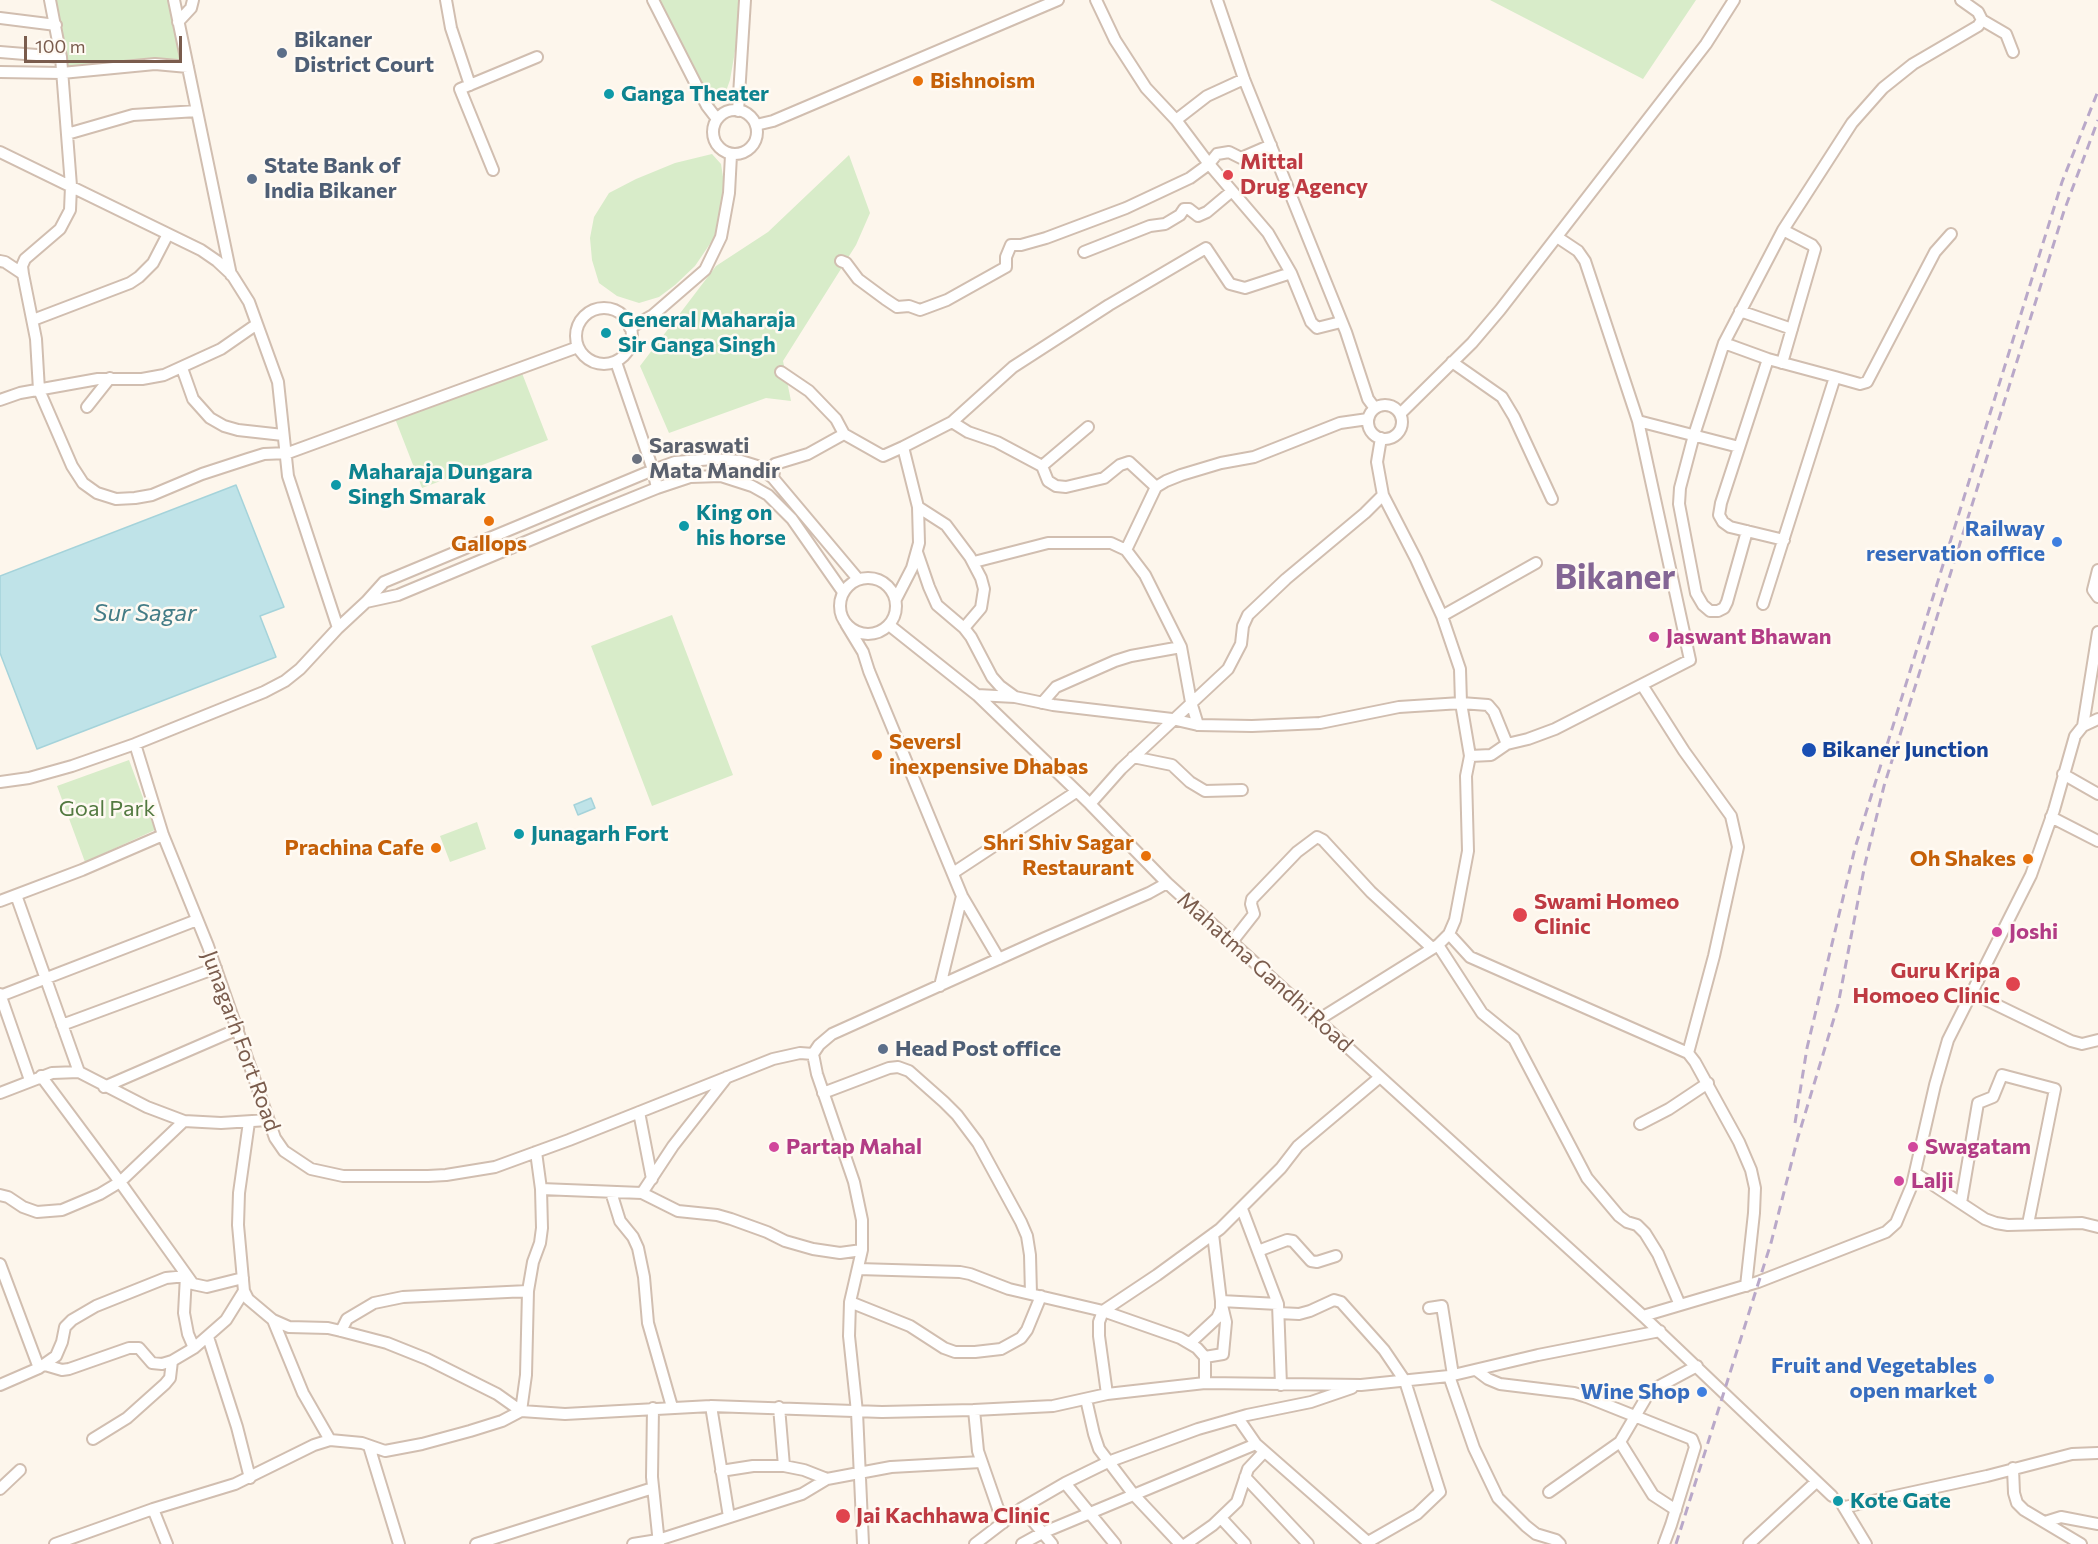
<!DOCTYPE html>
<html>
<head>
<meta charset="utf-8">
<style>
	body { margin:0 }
	#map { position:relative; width:2098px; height:1544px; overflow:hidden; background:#fdf6ec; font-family:Commissioner,sans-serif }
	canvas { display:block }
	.scale { position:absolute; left:24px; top:36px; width:158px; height:27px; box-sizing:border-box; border:3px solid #7a5c4d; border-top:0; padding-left:8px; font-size:18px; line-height:21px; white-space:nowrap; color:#7a5c4d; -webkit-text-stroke:4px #fffaf3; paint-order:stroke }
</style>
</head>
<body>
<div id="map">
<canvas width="2098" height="1544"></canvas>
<div class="scale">100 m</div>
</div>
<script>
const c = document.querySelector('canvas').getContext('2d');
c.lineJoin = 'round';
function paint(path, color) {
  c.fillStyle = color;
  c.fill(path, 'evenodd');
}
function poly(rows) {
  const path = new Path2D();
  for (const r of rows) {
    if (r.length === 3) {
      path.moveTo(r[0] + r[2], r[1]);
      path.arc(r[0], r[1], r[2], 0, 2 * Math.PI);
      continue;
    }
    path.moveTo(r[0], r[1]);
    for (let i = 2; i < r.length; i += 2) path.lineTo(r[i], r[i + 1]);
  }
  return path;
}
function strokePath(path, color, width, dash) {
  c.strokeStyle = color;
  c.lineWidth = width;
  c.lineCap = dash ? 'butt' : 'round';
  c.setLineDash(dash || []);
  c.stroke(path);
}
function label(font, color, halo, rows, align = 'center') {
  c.font = font + ' Commissioner,sans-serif';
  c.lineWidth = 5;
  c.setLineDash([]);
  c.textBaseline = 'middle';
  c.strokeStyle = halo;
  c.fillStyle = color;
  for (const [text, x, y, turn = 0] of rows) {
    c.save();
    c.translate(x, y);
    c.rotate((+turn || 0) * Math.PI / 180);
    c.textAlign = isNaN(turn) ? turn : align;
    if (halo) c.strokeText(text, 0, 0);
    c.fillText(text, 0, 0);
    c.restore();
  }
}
const green = poly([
	[48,0,175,0,188,67,62,73],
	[658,0,740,0,738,34,730,80,725,94,714,105,711,104],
	[1490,0,1696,0,1643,79],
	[712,154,721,164,724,183,716,235,695,266,675,285,659,297,639,303,617,296,599,283,592,260,590,238,594,217,609,193,636,179,675,163],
	[849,155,870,213,856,245,783,361,791,401,766,398,669,433,640,366,716,266,768,232],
	[520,368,548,440,422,488,394,416],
	[672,615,733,775,652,806,591,646],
	[129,760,155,830,85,862,57,786],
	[477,822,486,849,450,862,440,836]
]);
const water = poly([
	[236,485,284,607,260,616,276,657,37,749,0,653,0,576,236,485],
	[591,798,595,808,578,815,574,805,591,798]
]);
const minor = poly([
	[50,0,61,57,71,186,70,210,60,229,25,259,22,266,23,274,36,339,39,390,72,466,83,483,97,493,116,499,135,498,152,495,202,474,248,459,264,454,288,453,578,347],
	[174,0,231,275],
	[446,0,451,28,470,85],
	[653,0,707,106,717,119],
	[1096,0,1115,40,1146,88,1176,120,1209,164,1268,233,1291,273,1311,322,1317,328,1341,322],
	[1217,0,1244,79,1346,332,1368,399,1374,407],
	[0,18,56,25],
	[1982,20,2006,34,2013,52],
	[178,22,191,8,193,0],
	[0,52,61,57],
	[0,72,62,73,155,64,188,67],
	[735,132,22],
	[738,111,745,0],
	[1176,120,1207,96,1244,79],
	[756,125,773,121,1058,0],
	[67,134,133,115,197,111],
	[0,152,201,250,217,261,232,275,249,302,278,382,288,476,338,628],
	[493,170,460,89,537,57],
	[1084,252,1150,226,1165,224,1180,215,1184,209,1189,209,1198,216,1207,212,1232,191],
	[0,261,5,262,23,274],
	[841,261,846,263,858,279,885,299,897,307,909,306,920,310,947,300,1006,267,1006,257,1011,245,1021,245,1046,238,1126,208,1190,178,1209,164,1217,154,1229,152,1241,158,1271,145],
	[604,336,28],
	[1740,311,1792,329],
	[33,320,130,283,139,277,153,263,168,234],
	[630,328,653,315,705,270,721,237,729,193,731,155],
	[1724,343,1768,359,1835,377,1860,384,1867,382,1935,252,1951,234],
	[1768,359,1721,503,1719,515,1723,522,1730,527,1784,540],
	[616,362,653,470,657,488],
	[1452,362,1502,397,1514,417,1552,499],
	[1782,363,1815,249,1812,245,1783,230],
	[182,368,193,399,210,418,224,426,238,430,283,435],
	[781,372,809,391,836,419,844,434,883,456,903,447,952,422,1013,367,1109,305,1206,248,1230,284,1245,288,1291,273],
	[0,400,20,393,98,379,142,379,164,375,221,349,257,324],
	[1385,422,17],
	[87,407,110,378],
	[1400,414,1472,343,1500,310,1706,44,1734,0],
	[1638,421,1739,447],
	[952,422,968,432,997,442,1042,466,1048,481,1056,486,1066,487,1104,478,1120,465,1129,462,1156,487],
	[1042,466,1088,427],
	[773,478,775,464,808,454,844,434],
	[918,507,946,525,970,557,981,578,984,589,981,608,964,628],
	[1747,531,1727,602,1724,608,1718,611,1710,611,1703,605,1696,593,1679,504,1680,488,1694,435,1724,343,1783,230,1852,123,1883,88,1913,64,1978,26,1982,20,1978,12,1961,0],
	[1126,550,1156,487,1166,481,1181,475,1221,463,1254,457,1340,423,1368,419],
	[917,552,929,587,937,605,964,628,971,637,992,677,1000,686,1015,697],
	[974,562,1048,543,1111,543,1126,550,1145,575,1181,647,1191,702,1198,725],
	[2098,570,2093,590,2098,597],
	[868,606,28],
	[896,599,912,568,919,543,918,507,903,447],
	[366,602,384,582,653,470,675,462,713,459,741,461,757,466,773,478,858,579],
	[1763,604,1835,377],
	[1442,616,1536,563],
	[846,624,863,652,869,671,962,896,999,959],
	[889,625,977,695,1090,804,1167,883,1643,1316,1832,1496],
	[1642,685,1684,751,1731,816,1738,847,1714,956,1688,1053],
	[977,695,1015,697,1053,705,1172,719,1198,725,1252,726,1320,723,1399,707,1461,703,1460,669,1442,616,1416,559,1383,495,1377,462,1381,438],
	[1042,703,1056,687,1115,661,1131,656,1181,647],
	[1461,703,1488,705,1494,712,1507,744,1491,755,1470,756,1461,703],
	[2083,726,2098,632],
	[135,744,163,835,208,946,275,1138,284,1151,311,1169,343,1176,428,1176,446,1175,495,1167,569,1140,773,1059,800,1053,813,1054],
	[1507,744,1528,739,1555,729,1690,660,1638,421,1585,261,1578,251,1557,237],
	[1133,757,1172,765,1190,782,1205,791,1242,790],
	[2063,774,2098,794],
	[0,782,29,778,72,766,135,744,264,692,285,681,300,669,338,628,366,602,398,595,595,513,657,488,690,477,721,476,752,486,768,495,792,519,843,592],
	[1090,804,1121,769,1228,669,1241,644,1243,626,1248,615,1286,579,1365,513,1383,495],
	[2051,817,2098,841],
	[953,873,1076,792],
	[16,895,79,1072],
	[0,901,82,870,163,835],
	[1449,934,1470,957,1688,1053,1695,1062,1739,1142,1751,1170,1755,1188,1754,1213,1746,1286],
	[1232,942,1254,914,1251,904,1252,899,1297,852,1317,837,1323,840,1371,892,1432,948],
	[1438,945,1482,1013,1514,1039,1587,1178,1619,1216,1627,1222,1637,1225,1645,1233,1658,1254,1680,1305],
	[940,986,962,896],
	[1972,993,2071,1041,2082,1044,2098,1040],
	[0,994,30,1080],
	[0,996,197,920],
	[1318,1020,1438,945,1449,934,1455,920,1468,851,1466,776,1470,756],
	[62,1025,216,968],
	[41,1076,120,1182,193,1284,207,1287,243,1278],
	[104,1087,238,1029],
	[0,1093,52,1073,79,1072,147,1107,184,1121,221,1123,268,1120],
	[823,1093,889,1068,898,1067,909,1071,944,1102,957,1115,978,1143,1021,1222,1027,1236,1030,1255,1031,1294],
	[639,1112,652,1179],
	[249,1122,239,1193,238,1225,244,1291,248,1299,273,1320,289,1327,328,1328,341,1331,387,1343,427,1359,497,1394,521,1411,565,1414,711,1406,882,1412,974,1410,1053,1406,1107,1394,1205,1383,1361,1385,1449,1376,1538,1355,1660,1331],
	[1640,1124,1669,1109,1708,1083],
	[1915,1173,1985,1219,1996,1223,2008,1225,2082,1223,2098,1227],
	[541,1189,642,1193,673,1146,727,1077],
	[611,1192,620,1221,633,1237,638,1248,644,1277,648,1323,672,1407],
	[642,1193,678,1211,717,1215,731,1219,767,1232,785,1241,813,1249,840,1253,862,1250],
	[0,1195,8,1197,23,1207,37,1212,62,1210,100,1194,120,1182,184,1121],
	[1961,1203,1978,1103,1993,1097,2002,1075,2055,1089,2028,1224],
	[1242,1209,1278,1304,1281,1385],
	[1258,1251,1287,1240,1293,1241,1311,1261,1317,1262,1336,1256],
	[0,1264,39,1368],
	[858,1269,960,1272,970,1274,1009,1289,1103,1311,1180,1338,1197,1348,1205,1357,1205,1383],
	[850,1302,910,1326,944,1348,955,1352,975,1352,1001,1349,1021,1338,1027,1330,1041,1296],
	[1429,1308,1442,1306,1453,1375],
	[1279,1313,1299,1314,1310,1311,1334,1300,1341,1302,1384,1350,1405,1381,1440,1492,1417,1514,1368,1542],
	[1643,1316,1758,1282,1886,1232,1896,1223,1912,1185,1935,1085,1948,1040,2031,875,2054,810,2075,736,2083,726,2098,719],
	[273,1320,303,1393,330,1440],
	[341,1331,347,1319,374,1303,403,1297,528,1291],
	[208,1337,237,1427,250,1478],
	[1190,1343,1217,1318,1221,1309,1221,1301,1213,1234],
	[1205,1357,1223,1354,1226,1322,1221,1301,1278,1304],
	[45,1365,62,1370,69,1369,129,1348,139,1348,152,1363,162,1364,172,1361,194,1348,226,1320,244,1291],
	[1476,1370,1488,1379,1500,1384,1574,1393,1587,1397,1692,1439,1695,1447,1671,1525,1664,1544],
	[1449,1376,1474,1448,1498,1498,1526,1526,1536,1534,1556,1540,1560,1544],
	[0,1385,39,1368,56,1356,62,1342,65,1327,72,1320,96,1306,166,1278,186,1276,184,1313,188,1334,194,1348],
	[1107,1394,1099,1336,1099,1322,1103,1311,1157,1275,1220,1229,1281,1168,1298,1146,1380,1077],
	[1086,1399,1094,1434,1099,1449,1134,1495,1180,1544],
	[711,1406,729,1517],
	[779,1407,784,1466],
	[653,1408,652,1477,659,1544],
	[974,1410,978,1451,1003,1523],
	[1238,1418,1256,1444,1370,1544],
	[93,1439,127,1418,165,1384,170,1378,172,1361],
	[1620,1442,1653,1495,1676,1510],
	[369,1446,399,1544],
	[2013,1468,2014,1493,2017,1503,2024,1510,2081,1544],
	[721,1471,753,1466,784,1466,804,1470,827,1479],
	[1245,1477,1308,1544],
	[1065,1483,1115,1544],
	[0,1489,20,1470],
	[1549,1492,1620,1442,1647,1396,1654,1389,1697,1366],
	[1843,1506,1866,1544],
	[1845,1507,1987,1476,2072,1454,2098,1453],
	[1022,1508,1052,1544],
	[153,1509,167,1544],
	[1221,1518,1245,1544],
	[2045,1522,2061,1517,2098,1524],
	[55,1544,153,1509,235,1484,314,1445,330,1440,362,1443,385,1451,422,1444,470,1431,502,1421,521,1411,526,1375,528,1291,533,1262,540,1243,542,1228,541,1189,536,1152],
	[476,1544,653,1488],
	[633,1544,658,1540,802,1494,827,1479,891,1467,981,1462],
	[863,1544,857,1412,849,1336,850,1302,862,1250,862,1220,854,1182,817,1074,813,1054,819,1045,832,1034,1045,938,1149,893,1167,883],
	[975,1544,1022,1508,1065,1483,1108,1462,1198,1429,1247,1415,1311,1402,1352,1388],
	[1022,1544,1042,1533,1256,1444],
	[1186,1544,1213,1525,1237,1502,1248,1469,1264,1452],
	[1749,1544,1816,1482]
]);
const rail = poly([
	[1795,1123,1807,1048,1855,848,2062,182,2098,91],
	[1676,1544,1771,1243,1798,1137,1838,1005,1865,864,1884,786,2064,211,2098,120]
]);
const markers = [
	[282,53,6,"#5c6f8a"],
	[918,81,6,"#e8710a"],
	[609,94,6,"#0f9aa8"],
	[1228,175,6,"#e0444e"],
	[252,179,6,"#5c6f8a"],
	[606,333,6,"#0f9aa8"],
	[637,459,6,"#6b7280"],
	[336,485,6,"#0f9aa8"],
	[489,521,6,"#e8710a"],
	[684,526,6,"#0f9aa8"],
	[2057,542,6,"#3f7fe0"],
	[1654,637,6,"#d1479c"],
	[1809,750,8,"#1a4fb4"],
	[877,755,6,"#e8710a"],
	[519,834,6,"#0f9aa8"],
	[436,848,6,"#e8710a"],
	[1146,856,6,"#e8710a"],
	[2028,859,6,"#e8710a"],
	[1520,915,8,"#e0444e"],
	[1997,932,6,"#d1479c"],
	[2013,984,8,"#e0444e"],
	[883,1049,6,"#5c6f8a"],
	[774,1147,6,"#d1479c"],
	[1913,1147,6,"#d1479c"],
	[1899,1181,6,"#d1479c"],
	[1989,1379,6,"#3f7fe0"],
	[1702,1392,6,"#3f7fe0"],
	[1838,1501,6,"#0f9aa8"],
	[843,1516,8,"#e0444e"]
];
const serviceNames = [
	["Bikaner",294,40],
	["District Court",294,65],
	["State Bank of",264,166],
	["India Bikaner",264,191],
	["Head Post office",895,1049]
];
const foodNames = [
	["Bishnoism",930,81,"left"],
	["Gallops",489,544,"center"],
	["Seversl",889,742,"left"],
	["inexpensive Dhabas",889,767,"left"],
	["Shri Shiv Sagar",1134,843],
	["Restaurant",1134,868],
	["Prachina Cafe",424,848],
	["Oh Shakes",2016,859]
];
const cultureNames = [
	["Ganga Theater",621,94],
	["General Maharaja",618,320],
	["Sir Ganga Singh",618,345],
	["Maharaja Dungara",348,472],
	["Singh Smarak",348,497],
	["King on",696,513],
	["his horse",696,538],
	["Junagarh Fort",531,834],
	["Kote Gate",1850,1501]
];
const healthNames = [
	["Mittal",1240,162],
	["Drug Agency",1240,187],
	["Swami Homeo",1534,902],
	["Clinic",1534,927],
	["Guru Kripa",2000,971,"right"],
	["Homoeo Clinic",2000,996,"right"],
	["Jai Kachhawa Clinic",856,1516]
];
const worshipNames = [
	["Saraswati",649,446],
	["Mata Mandir",649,471]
];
const shopNames = [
	["Railway",2045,529],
	["reservation office",2045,554],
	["Fruit and Vegetables",1977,1366],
	["open market",1977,1391],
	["Wine Shop",1690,1392]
];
const hotelNames = [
	["Jaswant Bhawan",1666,637],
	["Joshi",2009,932],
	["Partap Mahal",786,1147],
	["Swagatam",1925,1147],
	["Lalji",1911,1181]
];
const transitNames = [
	["Bikaner Junction",1822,750]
];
const parkNames = [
	["Goal Park",107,809]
];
const streetNames = [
	["Mahatma Gandhi Road",1265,972,42],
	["Junagarh Fort Road",241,1041,70]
];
const waterNames = [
	["Sur Sagar",145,613]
];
const townNames = [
	["Bikaner",1615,578]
];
paint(green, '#d8ecc9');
paint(water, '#bfe3e8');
strokePath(water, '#a5d3da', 1.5);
strokePath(minor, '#d1beb0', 14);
strokePath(minor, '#fff', 10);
strokePath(rail, '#b9a8c9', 3, [9, 6]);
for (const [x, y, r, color] of markers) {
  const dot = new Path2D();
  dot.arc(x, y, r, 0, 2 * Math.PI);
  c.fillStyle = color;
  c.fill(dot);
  strokePath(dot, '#fffaf3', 2);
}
label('bold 22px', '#4e5e75', '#fffaf3', serviceNames, 'left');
label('bold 22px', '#c56008', '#fffaf3', foodNames, 'right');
label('bold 22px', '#0d838f', '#fffaf3', cultureNames, 'left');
label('bold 22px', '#be3a42', '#fffaf3', healthNames, 'left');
label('bold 22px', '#5b616d', '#fffaf3', worshipNames, 'left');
label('bold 22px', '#366cbe', '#fffaf3', shopNames, 'right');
label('bold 22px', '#b23c85', '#fffaf3', hotelNames, 'left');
label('bold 22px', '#164399', '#fffaf3', transitNames, 'left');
label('22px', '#537a41', '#fffaf3', parkNames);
label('22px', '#7a5c4d', '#fffaf3', streetNames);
label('italic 24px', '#437c86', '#fffaf3', waterNames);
label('bold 34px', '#846695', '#fffaf3', townNames);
</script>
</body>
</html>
